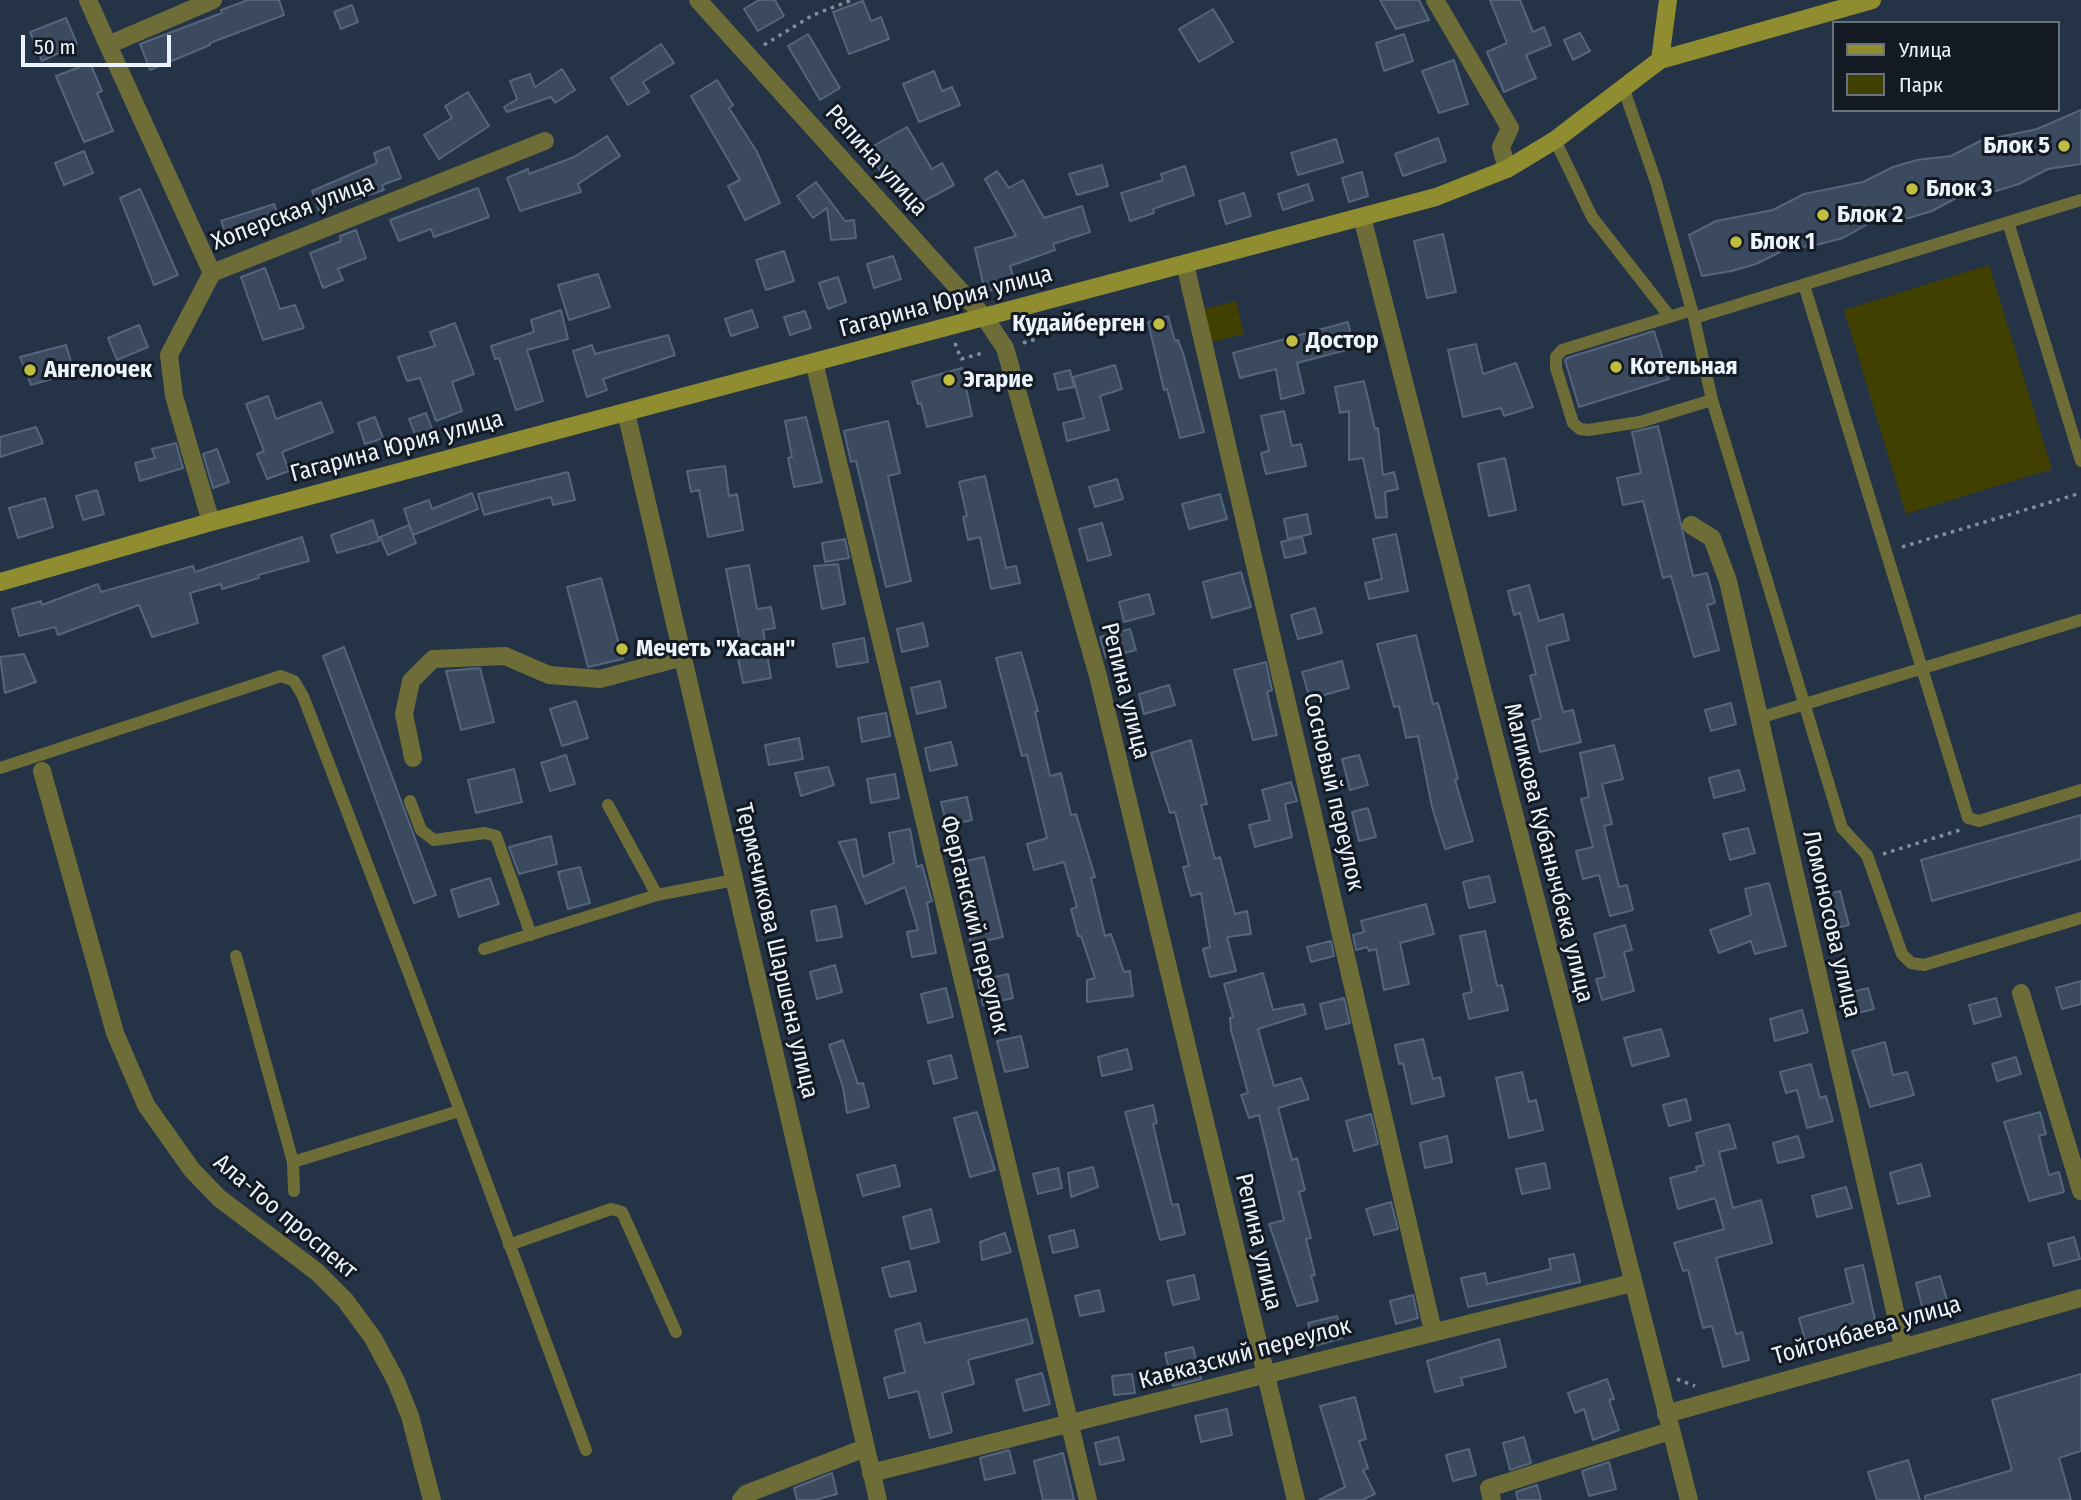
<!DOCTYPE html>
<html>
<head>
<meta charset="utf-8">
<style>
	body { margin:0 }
	#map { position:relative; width:2081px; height:1500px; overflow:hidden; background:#243346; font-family:"Fira Sans Condensed",sans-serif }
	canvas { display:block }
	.legend { position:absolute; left:1832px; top:21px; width:228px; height:91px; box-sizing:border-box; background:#131a23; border:2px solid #69717a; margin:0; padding:9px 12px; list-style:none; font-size:21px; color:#ebf3fd }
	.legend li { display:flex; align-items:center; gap:14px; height:35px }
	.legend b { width:35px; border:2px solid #69717a }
	.scale { position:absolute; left:21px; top:35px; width:150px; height:32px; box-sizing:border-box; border:4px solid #ebf3fd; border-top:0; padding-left:9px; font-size:21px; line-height:24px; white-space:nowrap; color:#ebf3fd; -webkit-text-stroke:5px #131a23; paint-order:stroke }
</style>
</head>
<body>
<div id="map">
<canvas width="2081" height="1500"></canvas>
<ul class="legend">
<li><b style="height:9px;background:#8f8d30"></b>Улица</li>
<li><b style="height:19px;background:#414000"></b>Парк</li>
</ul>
<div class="scale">50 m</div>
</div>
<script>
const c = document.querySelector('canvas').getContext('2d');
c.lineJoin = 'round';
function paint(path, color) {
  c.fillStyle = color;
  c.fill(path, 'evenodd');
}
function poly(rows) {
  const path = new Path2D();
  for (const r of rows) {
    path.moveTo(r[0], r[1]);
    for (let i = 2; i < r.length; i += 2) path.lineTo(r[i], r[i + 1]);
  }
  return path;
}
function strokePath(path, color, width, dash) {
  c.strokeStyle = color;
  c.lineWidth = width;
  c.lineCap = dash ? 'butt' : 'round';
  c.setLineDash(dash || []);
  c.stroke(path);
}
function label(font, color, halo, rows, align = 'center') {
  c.font = font + ' "Fira Sans Condensed",sans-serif';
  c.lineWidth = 6;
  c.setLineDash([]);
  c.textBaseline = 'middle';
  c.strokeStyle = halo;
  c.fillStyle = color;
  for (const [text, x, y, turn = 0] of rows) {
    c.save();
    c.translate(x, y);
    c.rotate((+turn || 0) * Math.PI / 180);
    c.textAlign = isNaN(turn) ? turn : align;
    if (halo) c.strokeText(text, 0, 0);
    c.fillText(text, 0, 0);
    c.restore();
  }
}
const green = poly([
	[1989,265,2052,469,1906,514,1844,310],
	[1236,301,1244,334,1208,343,1200,310]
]);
const building = poly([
	[248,0,279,0,284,15,210,43,210,45,150,70,140,44,222,13,221,10,248,0],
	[759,0,775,0,784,16,758,31,744,9,759,0],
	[1380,0,1419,0,1429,20,1396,29,1380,0],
	[1490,0,1520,0,1533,32,1544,27,1551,45,1526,55,1536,78,1504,92,1487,52,1507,43,1490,0],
	[863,1,871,21,881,17,889,39,849,54,833,12,863,1],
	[352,5,358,22,341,29,334,12,352,5],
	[1213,9,1233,42,1199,62,1179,29,1213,9],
	[66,18,77,44,42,61,30,32,66,18],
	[1580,33,1590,51,1573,60,1564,40,1580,33],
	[808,34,840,88,820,100,788,46,808,34],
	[1404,34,1413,61,1384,71,1376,43,1404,34],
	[661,44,674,63,643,82,649,92,628,105,611,78,661,44],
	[1454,60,1468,104,1439,113,1422,71,1454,60],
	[85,65,91,65,102,91,97,93,113,131,84,142,56,76,85,65],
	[562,69,575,90,555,103,551,97,507,112,504,107,517,99,510,81,530,74,535,87,562,69],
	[934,71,942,91,952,87,960,105,919,122,903,84,934,71],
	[717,80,733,105,729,108,757,152,780,203,745,220,728,186,740,180,691,96,717,80],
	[468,92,489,126,439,159,424,135,452,118,445,106,468,92],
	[2081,110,2081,164,2048,169,2019,184,1996,191,1958,197,1932,211,1909,218,1870,223,1843,238,1820,244,1784,250,1756,264,1732,271,1702,276,1689,235,1716,221,1773,210,1804,194,1863,182,1893,167,1917,160,1951,156,1980,141,2037,129,2081,110],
	[907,127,932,169,942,163,954,185,911,208,891,169,882,174,868,149,907,127],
	[607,136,620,156,578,184,581,192,520,211,507,178,528,169,529,174,574,157,607,136],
	[1438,138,1446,161,1403,176,1395,154,1438,138],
	[1336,139,1343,162,1298,175,1291,153,1336,139],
	[389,147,401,178,382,185,384,190,319,211,312,191,377,163,374,153,389,147],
	[84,151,93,173,64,185,55,163,84,151],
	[1102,165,1108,186,1077,195,1069,174,1102,165],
	[1185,166,1194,195,1153,209,1154,213,1130,221,1121,193,1163,180,1161,174,1185,166],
	[997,171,1009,188,1023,180,1044,218,1082,206,1090,232,1053,244,1055,250,1010,266,1015,282,985,292,975,248,1016,236,985,179,997,171],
	[1362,172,1368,196,1349,202,1342,178,1362,172],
	[816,182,845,221,854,220,856,238,831,240,827,208,813,218,797,196,816,182],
	[1308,184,1313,200,1283,210,1278,194,1308,184],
	[478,188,489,217,434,237,431,229,399,241,390,220,478,188],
	[140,189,178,275,154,285,120,198,140,189],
	[1244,193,1251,216,1226,224,1219,201,1244,193],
	[274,204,281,222,229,241,221,221,274,204],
	[356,230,366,258,338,269,343,280,323,288,310,253,341,241,340,236,356,230],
	[1443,234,1456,292,1427,298,1414,241,1443,234],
	[784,251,794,281,766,290,756,260,784,251],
	[893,256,901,279,874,288,867,264,893,256],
	[265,268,280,309,295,305,304,328,263,340,241,277,265,268],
	[598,274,610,307,569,320,558,285,598,274],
	[838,277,846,302,828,309,819,283,838,277],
	[561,310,568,339,527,350,543,401,516,410,499,358,495,359,491,346,534,332,531,320,561,310],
	[752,310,758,327,731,336,725,319,752,310],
	[805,311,811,328,790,335,784,317,805,311],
	[1168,316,1175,341,1178,340,1184,356,1204,432,1180,438,1167,389,1164,390,1148,322,1168,316],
	[1348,322,1354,348,1297,363,1304,393,1281,399,1276,369,1240,378,1233,353,1348,322],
	[455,323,474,374,452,382,462,411,436,421,420,378,407,381,398,357,435,346,430,332,455,323],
	[139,325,148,347,117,360,108,338,139,325],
	[1654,331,1669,379,1579,407,1565,360,1567,358,1654,331],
	[668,335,675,355,603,379,607,390,587,397,573,351,592,345,595,354,668,335],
	[1476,344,1483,374,1516,363,1533,407,1504,416,1501,408,1463,417,1448,350,1476,344],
	[66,345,74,372,31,385,20,357,66,345],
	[1115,365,1122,389,1100,396,1109,430,1067,441,1063,423,1084,418,1073,377,1115,365],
	[962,368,972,416,927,427,921,403,918,404,912,382,962,368],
	[1070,370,1074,387,1058,390,1054,374,1070,370],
	[1364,381,1375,429,1378,428,1383,475,1394,472,1398,489,1385,492,1387,517,1376,518,1363,458,1349,460,1349,411,1340,413,1335,387,1364,381],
	[268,396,276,419,321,402,333,432,282,452,289,471,267,479,257,454,264,451,246,404,268,396],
	[1284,411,1292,446,1301,444,1306,466,1266,474,1261,453,1269,451,1261,416,1284,411],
	[426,413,434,434,417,440,409,419,426,413],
	[375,417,383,438,365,444,358,423,375,417],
	[806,417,822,482,794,487,788,458,792,457,785,421,806,417],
	[888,421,900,473,888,476,911,581,886,587,856,461,851,462,844,431,888,421],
	[1658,426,1693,576,1707,573,1715,603,1707,605,1719,650,1694,657,1671,576,1663,578,1643,501,1623,505,1617,478,1641,473,1632,432,1658,426],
	[36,427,43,443,0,457,0,437,36,427],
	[176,443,183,468,140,481,135,463,155,458,152,449,176,443],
	[217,449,229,482,213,488,203,454,217,449],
	[1505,458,1516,510,1489,516,1478,464,1505,458],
	[725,466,729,496,737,494,743,530,708,537,699,490,691,492,687,471,725,466],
	[568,472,575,500,553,505,551,497,484,515,478,494,568,472],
	[985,476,1006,568,1016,566,1020,583,991,589,980,537,968,540,963,517,967,516,959,482,985,476],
	[1117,479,1123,499,1095,507,1089,487,1117,479],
	[97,490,104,514,83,520,76,496,97,490],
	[472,493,478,509,413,535,404,509,429,500,432,509,472,493],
	[1220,494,1227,519,1189,529,1182,504,1220,494],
	[45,498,53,527,18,538,9,508,45,498],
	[1307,514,1311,534,1288,539,1284,519,1307,514],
	[373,520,379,541,337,553,331,535,373,520],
	[1102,523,1111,555,1088,561,1079,529,1102,523],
	[409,525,416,543,388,555,380,537,409,525],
	[1396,534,1408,591,1369,599,1365,583,1382,579,1373,539,1396,534],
	[302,537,309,561,258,575,259,578,222,589,221,584,190,593,198,623,152,637,139,605,58,635,55,627,19,636,12,609,41,601,42,605,98,584,101,592,193,566,195,572,302,537],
	[1302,537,1306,553,1285,558,1281,542,1302,537],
	[845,539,849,558,825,562,822,543,845,539],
	[838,564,845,604,822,609,814,566,838,564],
	[749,565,757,609,771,607,775,628,763,630,771,678,743,683,738,658,743,657,726,569,749,565],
	[1241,572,1251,607,1212,618,1203,582,1241,572],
	[601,578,623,659,588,667,567,587,601,578],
	[1529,585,1539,621,1563,614,1569,640,1546,646,1563,712,1573,710,1581,742,1540,752,1532,721,1541,718,1530,676,1536,674,1520,613,1514,615,1508,591,1529,585],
	[1149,594,1154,614,1124,622,1119,602,1149,594],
	[1315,608,1322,633,1298,639,1291,615,1315,608],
	[923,623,928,646,902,652,897,629,923,623],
	[1130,629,1136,650,1106,658,1100,637,1130,629],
	[1416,635,1433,704,1438,703,1458,779,1455,780,1473,841,1445,849,1432,807,1418,736,1406,738,1399,706,1394,707,1377,644,1416,635],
	[864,638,868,662,837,667,833,644,864,638],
	[344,647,436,895,414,903,323,656,344,647],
	[1021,652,1038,711,1035,712,1050,776,1061,773,1071,815,1076,814,1095,877,1091,878,1105,936,1111,934,1124,972,1130,971,1133,996,1087,1002,1087,980,1095,978,1081,936,1078,936,1071,909,1077,907,1064,862,1034,870,1027,844,1047,838,1027,755,1022,756,996,658,1021,652],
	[24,654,36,682,5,693,0,657,24,654],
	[1342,661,1349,688,1310,699,1302,672,1342,661],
	[1266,662,1272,690,1267,692,1277,735,1253,740,1234,670,1266,662],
	[480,668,494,722,461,730,446,671,480,668],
	[940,681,946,707,917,714,911,688,940,681],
	[1169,685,1175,705,1144,714,1139,694,1169,685],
	[576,701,588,738,562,746,550,709,576,701],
	[1731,703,1736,724,1711,731,1705,710,1731,703],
	[886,713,890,736,862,742,858,718,886,713],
	[799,738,803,759,769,765,765,745,799,738],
	[1191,740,1207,804,1201,805,1215,859,1220,857,1235,914,1247,911,1251,934,1227,937,1236,971,1210,977,1203,949,1210,947,1201,893,1191,896,1183,867,1189,866,1175,812,1170,813,1151,753,1191,740],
	[951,742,957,765,930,771,925,748,951,742],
	[1614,745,1623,779,1602,784,1612,824,1604,826,1619,887,1627,885,1633,910,1610,916,1599,875,1583,879,1576,851,1593,847,1581,799,1589,797,1580,753,1614,745],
	[566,755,575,784,550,791,541,763,566,755],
	[1359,755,1368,785,1350,790,1342,759,1359,755],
	[828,767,834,785,801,796,795,773,828,767],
	[514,769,522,802,476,813,468,780,514,769],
	[1739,770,1745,790,1714,798,1709,778,1739,770],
	[895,774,899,798,871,803,867,779,895,774],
	[1291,782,1297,801,1285,804,1292,837,1255,847,1249,825,1270,820,1262,790,1291,782],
	[967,797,972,820,947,826,941,802,967,797],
	[1368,808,1376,837,1359,841,1352,812,1368,808],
	[2081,815,2081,859,1932,901,1921,860,2081,815],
	[1748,828,1755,853,1730,860,1723,834,1748,828],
	[910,829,917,867,922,865,932,901,927,903,936,953,912,957,907,932,918,930,905,887,866,904,839,842,856,839,863,877,894,863,889,833,910,829],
	[551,836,557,864,519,874,509,847,551,836],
	[984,857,1003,937,971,944,964,914,969,913,957,863,984,857],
	[580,867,590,903,568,909,558,872,580,867],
	[1489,876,1495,902,1469,908,1463,882,1489,876],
	[490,878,499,904,459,917,451,890,490,878],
	[1769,883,1786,946,1755,954,1751,941,1719,953,1710,930,1751,915,1745,889,1769,883],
	[1840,891,1849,925,1827,930,1818,897,1840,891],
	[1426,904,1434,934,1400,943,1409,984,1384,990,1376,949,1369,951,1367,947,1356,950,1353,935,1364,932,1361,921,1426,904],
	[836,906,842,937,817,941,811,911,836,906],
	[1625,925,1632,950,1624,952,1634,991,1602,1000,1596,979,1605,977,1594,934,1625,925],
	[1485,931,1497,986,1502,985,1508,1010,1469,1019,1463,994,1472,992,1460,936,1485,931],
	[1331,941,1334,956,1311,962,1307,947,1331,941],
	[835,965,842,992,817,999,810,972,835,965],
	[1263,973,1273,1010,1303,1004,1306,1014,1258,1029,1274,1086,1301,1078,1309,1099,1278,1108,1292,1160,1297,1158,1305,1190,1299,1192,1311,1238,1306,1239,1315,1275,1311,1276,1318,1301,1297,1306,1269,1224,1284,1220,1259,1115,1249,1118,1241,1095,1248,1093,1231,1030,1230,1018,1233,1017,1224,984,1263,973],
	[1008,974,1013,998,983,1005,978,981,1008,974],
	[2081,981,2081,1004,2062,1009,2056,988,2081,981],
	[946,988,953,1017,928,1023,921,994,946,988],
	[1868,988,1874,1009,1850,1015,1844,994,1868,988],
	[1344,998,1350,1023,1326,1029,1320,1004,1344,998],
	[1996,998,2001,1016,1974,1024,1969,1005,1996,998],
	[1802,1010,1808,1032,1775,1041,1770,1019,1802,1010],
	[1661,1029,1669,1056,1632,1066,1624,1038,1661,1029],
	[1021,1036,1028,1067,1005,1072,997,1041,1021,1036],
	[1423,1039,1433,1079,1440,1077,1444,1096,1412,1104,1403,1063,1399,1064,1395,1045,1423,1039],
	[843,1040,858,1084,863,1083,869,1107,847,1113,843,1088,829,1045,843,1040],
	[1885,1042,1893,1075,1907,1072,1914,1095,1870,1107,1852,1051,1885,1042],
	[1127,1049,1132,1069,1102,1076,1098,1057,1127,1049],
	[951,1055,957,1078,934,1084,928,1061,951,1055],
	[2016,1057,2021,1074,1997,1081,1992,1064,2016,1057],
	[1811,1064,1820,1098,1826,1096,1833,1121,1807,1128,1797,1090,1786,1093,1780,1072,1811,1064],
	[1522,1072,1529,1102,1536,1100,1543,1130,1509,1138,1496,1078,1522,1072],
	[1686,1099,1691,1120,1669,1126,1663,1105,1686,1099],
	[1153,1105,1157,1123,1153,1124,1172,1205,1178,1204,1185,1234,1160,1240,1125,1112,1153,1105],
	[977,1112,995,1170,970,1177,954,1118,977,1112],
	[2040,1112,2046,1134,2039,1136,2049,1175,2059,1172,2064,1192,2029,1201,2004,1122,2040,1112],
	[1371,1114,1378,1144,1354,1151,1346,1121,1371,1114],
	[1729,1124,1736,1148,1719,1152,1733,1208,1761,1200,1772,1243,1716,1258,1736,1334,1742,1332,1749,1360,1723,1367,1712,1326,1703,1328,1688,1270,1683,1271,1674,1243,1724,1229,1715,1198,1678,1209,1670,1178,1697,1171,1696,1167,1704,1165,1696,1133,1729,1124],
	[1447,1136,1452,1162,1425,1168,1420,1143,1447,1136],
	[1798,1136,1804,1157,1778,1163,1773,1143,1798,1136],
	[1545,1163,1550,1188,1522,1194,1516,1169,1545,1163],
	[1921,1164,1930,1196,1898,1204,1890,1173,1921,1164],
	[895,1165,900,1186,863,1196,857,1175,895,1165],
	[1093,1167,1098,1187,1071,1197,1068,1173,1093,1167],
	[1058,1168,1062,1188,1038,1194,1033,1174,1058,1168],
	[1846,1187,1852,1208,1817,1217,1812,1196,1846,1187],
	[1391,1202,1398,1229,1374,1235,1366,1209,1391,1202],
	[931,1209,939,1242,911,1249,903,1217,931,1209],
	[1074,1230,1078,1247,1053,1253,1049,1236,1074,1230],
	[1005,1233,1011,1252,982,1260,980,1242,1005,1233],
	[2074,1237,2080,1259,2054,1266,2048,1244,2074,1237],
	[1574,1254,1580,1282,1468,1307,1461,1278,1485,1273,1487,1284,1551,1269,1549,1259,1574,1254],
	[909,1261,916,1291,890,1297,882,1268,909,1261],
	[1863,1265,1876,1324,1827,1337,1829,1346,1808,1351,1799,1318,1853,1303,1845,1269,1863,1265],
	[1194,1275,1199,1299,1173,1305,1167,1281,1194,1275],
	[1940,1276,1949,1307,1924,1314,1916,1283,1940,1276],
	[1099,1290,1104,1311,1080,1316,1075,1296,1099,1290],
	[1413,1295,1418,1318,1396,1324,1390,1301,1413,1295],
	[1337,1316,1343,1338,1314,1346,1308,1323,1337,1316],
	[1027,1319,1033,1343,968,1360,974,1384,942,1393,952,1432,930,1438,918,1391,889,1398,884,1378,905,1372,895,1330,920,1323,925,1343,1027,1319],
	[1499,1339,1506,1367,1461,1378,1463,1385,1435,1392,1427,1361,1499,1339],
	[1193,1347,1201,1379,1173,1386,1165,1353,1193,1347],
	[1042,1373,1050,1404,1024,1411,1016,1380,1042,1373],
	[1132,1374,1135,1393,1114,1395,1112,1376,1132,1374],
	[2081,1374,2081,1451,2059,1458,2071,1500,1925,1500,1925,1496,2012,1470,1992,1400,2081,1374],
	[1607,1379,1614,1399,1609,1400,1619,1430,1593,1440,1584,1409,1575,1413,1568,1393,1607,1379],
	[1355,1397,1366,1439,1359,1441,1368,1468,1363,1470,1375,1494,1362,1500,1319,1500,1345,1487,1320,1406,1355,1397],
	[1227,1409,1232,1435,1201,1442,1195,1416,1227,1409],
	[1118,1437,1124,1460,1100,1465,1095,1443,1118,1437],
	[1524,1437,1531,1463,1510,1470,1503,1443,1524,1437],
	[1469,1449,1476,1475,1453,1481,1446,1455,1469,1449],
	[1009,1450,1015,1473,985,1480,980,1458,1009,1450],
	[1063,1453,1074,1500,1043,1500,1034,1461,1063,1453],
	[1908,1460,1920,1500,1877,1500,1868,1472,1908,1460],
	[1609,1462,1616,1489,1589,1496,1582,1471,1609,1462],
	[832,1473,837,1494,815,1500,797,1500,794,1488,832,1473],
	[1537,1485,1541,1500,1518,1500,1516,1492,1537,1485]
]);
const path = poly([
	[764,45,813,15,852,0],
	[955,343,961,359,983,353],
	[1023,343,1036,339,1035,324],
	[1902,547,2081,493],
	[1883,854,1960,830],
	[1677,1379,1695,1386]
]);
const service = poly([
	[1623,87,1656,182,1694,318,1712,400,1842,828,1867,855,1902,954,1911,963,1924,965,2081,918],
	[1555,140,1592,217,1670,317],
	[2008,222,2081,461],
	[1804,285,1968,818,1979,821,2081,790],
	[1692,310,1562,350,1556,357,1556,368,1573,423,1580,429,1588,430,1640,422,1712,400],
	[1694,318,2081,200],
	[1759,718,2081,620],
	[0,768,281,676,294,681,303,696,410,976,586,1450],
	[410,801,421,830,434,840,485,833,496,836,531,935],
	[608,805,657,895],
	[484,949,657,895,734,880],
	[236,956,293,1162,294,1191],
	[293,1162,459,1111],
	[509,1245,611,1209,622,1212,676,1332]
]);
const minor = poly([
	[88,0,108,45,213,0],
	[698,0,985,318,1005,348,1098,676,1296,1500],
	[1435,0,1510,128,1501,147,1507,169],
	[108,45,212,273,545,141],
	[1362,217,1689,1500],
	[1185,264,1433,1331],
	[814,362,1088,1500],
	[211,522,174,396,169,355,212,273],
	[1691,525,1712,538,1728,581,1903,1346],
	[413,758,404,714,411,681,433,659,505,656,549,675,600,679,683,657],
	[42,771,115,1033,146,1105,192,1170,219,1198,317,1272,345,1300,373,1338,396,1381,410,1416,432,1500],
	[2021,993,2081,1191],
	[1666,1414,2081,1298],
	[871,1473,1632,1283],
	[741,1500,746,1494,865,1448],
	[1492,1500,1489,1488,1670,1431]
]);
const tertiary = poly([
	[626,412,878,1500]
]);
const secondary = poly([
	[1660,60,1668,0],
	[0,582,211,522,1436,197,1507,169,1555,140,1660,60,1872,0]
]);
const markers = [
	[2064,146,7,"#c0be40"],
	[1912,189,7,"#c0be40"],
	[1823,215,7,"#c0be40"],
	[1736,242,7,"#c0be40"],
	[1159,324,7,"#c0be40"],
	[1292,341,7,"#c0be40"],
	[1616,367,7,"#c0be40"],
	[30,370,7,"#c0be40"],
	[949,380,7,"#c0be40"],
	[622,649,7,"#c0be40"]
];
const poiNames = [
	["Блок 5",2050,146,"right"],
	["Блок 3",1926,189],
	["Блок 2",1837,215],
	["Блок 1",1750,242],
	["Кудайберген",1145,324,"right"],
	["Достор",1306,341],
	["Котельная",1630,367],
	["Ангелочек",44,370],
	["Эгарие",963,380],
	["Мечеть \"Хасан\"",636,649]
];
const streetNames = [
	["Репина улица",876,161,48],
	["Хоперская улица",293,213,-21],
	["Гагарина Юрия улица",946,302,-15],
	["Гагарина Юрия улица",397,447,-15],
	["Репина улица",1125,691,76],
	["Сосновый переулок",1333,792,77],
	["Маликова Кубанычбека улица",1548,853,76],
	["Ломоносова улица",1831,924,77],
	["Ферганский переулок",974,925,76],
	["Термечикова Шаршена улица",776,951,77],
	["Ала-Тоо проспект",285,1217,40],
	["Репина улица",1258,1242,77],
	["Тойгонбаева улица",1867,1331,-16],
	["Кавказский переулок",1245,1354,-15]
];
paint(green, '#414000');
paint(building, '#3b4a5f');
strokePath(building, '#55657b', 2);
strokePath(path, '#818d9b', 3.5, [3.5, 5]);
strokePath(service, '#6e6d37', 12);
strokePath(minor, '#6e6d37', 18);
strokePath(tertiary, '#6e6d37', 18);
strokePath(secondary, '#8f8d30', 18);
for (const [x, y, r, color] of markers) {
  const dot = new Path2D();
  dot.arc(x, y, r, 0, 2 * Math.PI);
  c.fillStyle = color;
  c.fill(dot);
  strokePath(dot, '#131a23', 2.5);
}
label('bold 24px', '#ebf3fd', '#131a23', poiNames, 'left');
label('24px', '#ebf3fd', '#131a23', streetNames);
</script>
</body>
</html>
